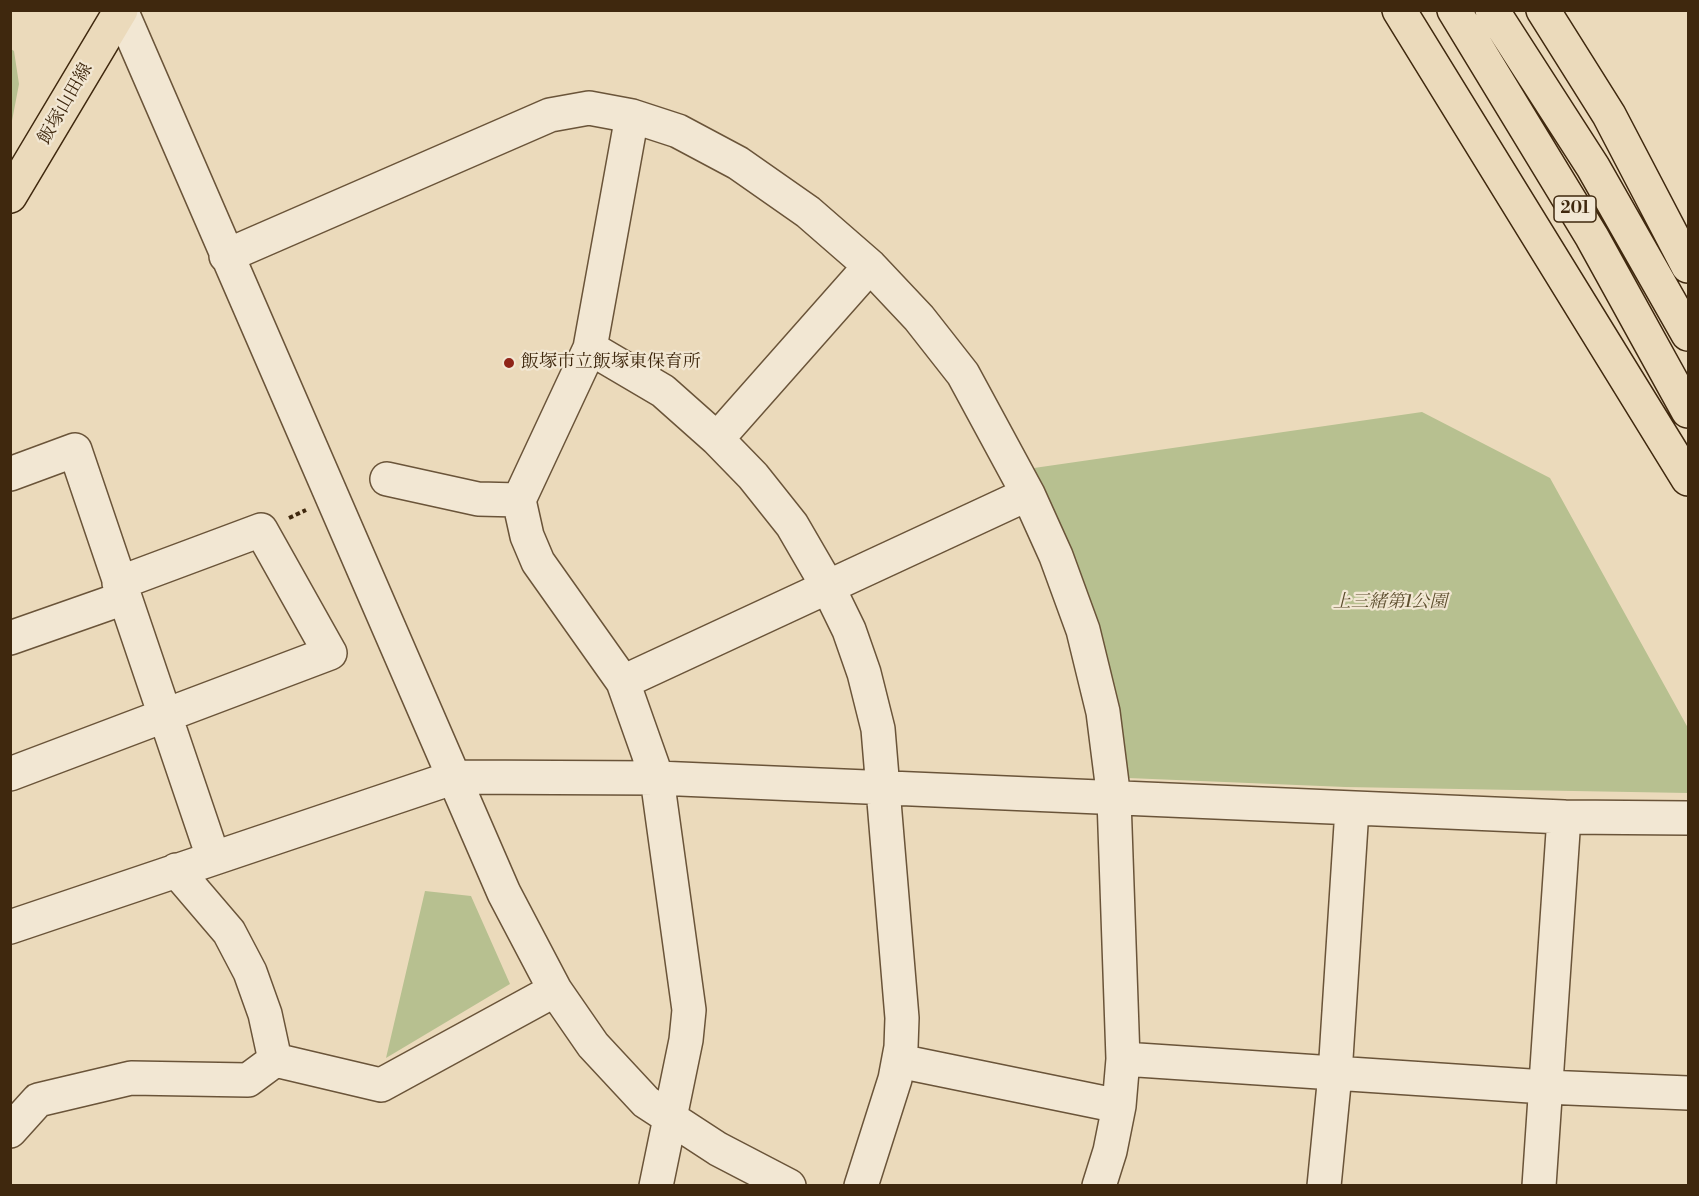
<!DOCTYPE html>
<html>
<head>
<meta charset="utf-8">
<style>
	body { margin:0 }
	#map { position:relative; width:1699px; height:1196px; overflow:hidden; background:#ebdabb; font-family:"Libre Bodoni",serif }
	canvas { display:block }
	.frame { position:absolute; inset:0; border:12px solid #3f280e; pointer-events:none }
</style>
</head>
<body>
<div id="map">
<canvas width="1699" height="1196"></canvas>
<div class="frame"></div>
</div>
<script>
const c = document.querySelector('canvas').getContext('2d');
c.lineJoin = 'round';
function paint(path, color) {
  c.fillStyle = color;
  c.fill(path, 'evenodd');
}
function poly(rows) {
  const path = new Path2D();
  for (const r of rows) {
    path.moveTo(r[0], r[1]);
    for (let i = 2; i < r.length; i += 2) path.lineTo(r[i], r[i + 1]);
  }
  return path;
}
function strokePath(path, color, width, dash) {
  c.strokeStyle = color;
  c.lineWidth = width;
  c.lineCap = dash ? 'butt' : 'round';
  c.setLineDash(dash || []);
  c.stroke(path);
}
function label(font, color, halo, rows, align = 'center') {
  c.font = font + ' "Libre Bodoni","Noto Serif JP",serif';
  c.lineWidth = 4.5;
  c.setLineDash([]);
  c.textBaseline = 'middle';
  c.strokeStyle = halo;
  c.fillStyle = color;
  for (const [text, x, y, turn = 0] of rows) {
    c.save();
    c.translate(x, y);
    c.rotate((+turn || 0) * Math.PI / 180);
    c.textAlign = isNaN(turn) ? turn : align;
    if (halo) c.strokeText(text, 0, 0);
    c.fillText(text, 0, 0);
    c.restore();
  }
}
const green = poly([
	[11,49,14,51,19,84,11,126],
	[1422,412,1550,478,1688,728,1688,793,1345,787,1128,778,1116,705,1077,571,1034,468],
	[425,891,471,896,510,984,386,1058]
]);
const path = poly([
	[289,518,306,510]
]);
const minor = poly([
	[121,10,504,893,555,990,593,1045,646,1102,718,1149,789,1186],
	[632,116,590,348,519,500,527,536,538,562,623,682,657,778,689,1010,686,1040,656,1186],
	[226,256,550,115,589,108,632,116,678,131,738,163,808,212,870,266,919,318,963,374,1028,494,1056,556,1083,630,1103,712,1114,799,1123,1059,1119,1106,1110,1151,1099,1186],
	[590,348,663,391,717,439,753,476,792,525,828,587,849,630,864,673,878,729,902,1018,901,1047,895,1079,861,1186],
	[717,439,870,266],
	[10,474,75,450,213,857],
	[387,479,478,499,519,500],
	[10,638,124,598],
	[623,682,1028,494],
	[10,774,330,653,261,530,119,583],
	[176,870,229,932,250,972,265,1014,275,1060],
	[10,927,455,777,657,778,1564,817,1688,818],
	[1123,1059,1545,1087,1688,1093],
	[899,1061,1119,1106],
	[10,1131,38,1100,131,1078,248,1080,275,1060,381,1085,555,990],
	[1324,1186,1335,1074,1352,809],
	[1539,1186,1564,817]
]);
const major = poly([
	[10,196,121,10]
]);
const highway = poly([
	[1399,10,1688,479],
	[1454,10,1592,237,1688,411],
	[1492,10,1593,167,1688,334],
	[1543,10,1609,115,1688,266]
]);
const markers = [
	[509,363,6,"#8f2418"]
];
const shields = [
	[1575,209,42]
];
const shieldNames = [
	["201",1575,209]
];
const streetNames = [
	["飯塚山田線",66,104,-60]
];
const poiNames = [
	["飯塚市立飯塚東保育所",521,363]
];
const parkNames = [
	["上三緒第1公園",1390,603]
];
paint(green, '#b7c090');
strokePath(minor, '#6a5439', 36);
strokePath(major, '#3f280e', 36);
strokePath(highway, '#3f280e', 36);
strokePath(path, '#3f280e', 4, [4.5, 3]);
strokePath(minor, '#f2e7d3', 33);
strokePath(major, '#ebdabb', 33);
strokePath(highway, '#ebdabb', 33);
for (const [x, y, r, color] of markers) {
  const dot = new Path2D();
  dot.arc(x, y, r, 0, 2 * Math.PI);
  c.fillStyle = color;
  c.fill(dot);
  strokePath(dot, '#f2e7d3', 2);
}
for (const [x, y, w] of shields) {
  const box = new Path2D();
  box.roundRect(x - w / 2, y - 13, w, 26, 4.5);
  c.fillStyle = '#f2e7d3';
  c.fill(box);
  strokePath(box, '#3f280e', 1.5);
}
label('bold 16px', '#3f280e', null, shieldNames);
label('18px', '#3f280e', '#f2e7d3', streetNames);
label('18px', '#3f280e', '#f2e7d3', poiNames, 'left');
label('italic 18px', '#5d4e2e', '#f2e7d3', parkNames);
</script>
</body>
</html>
